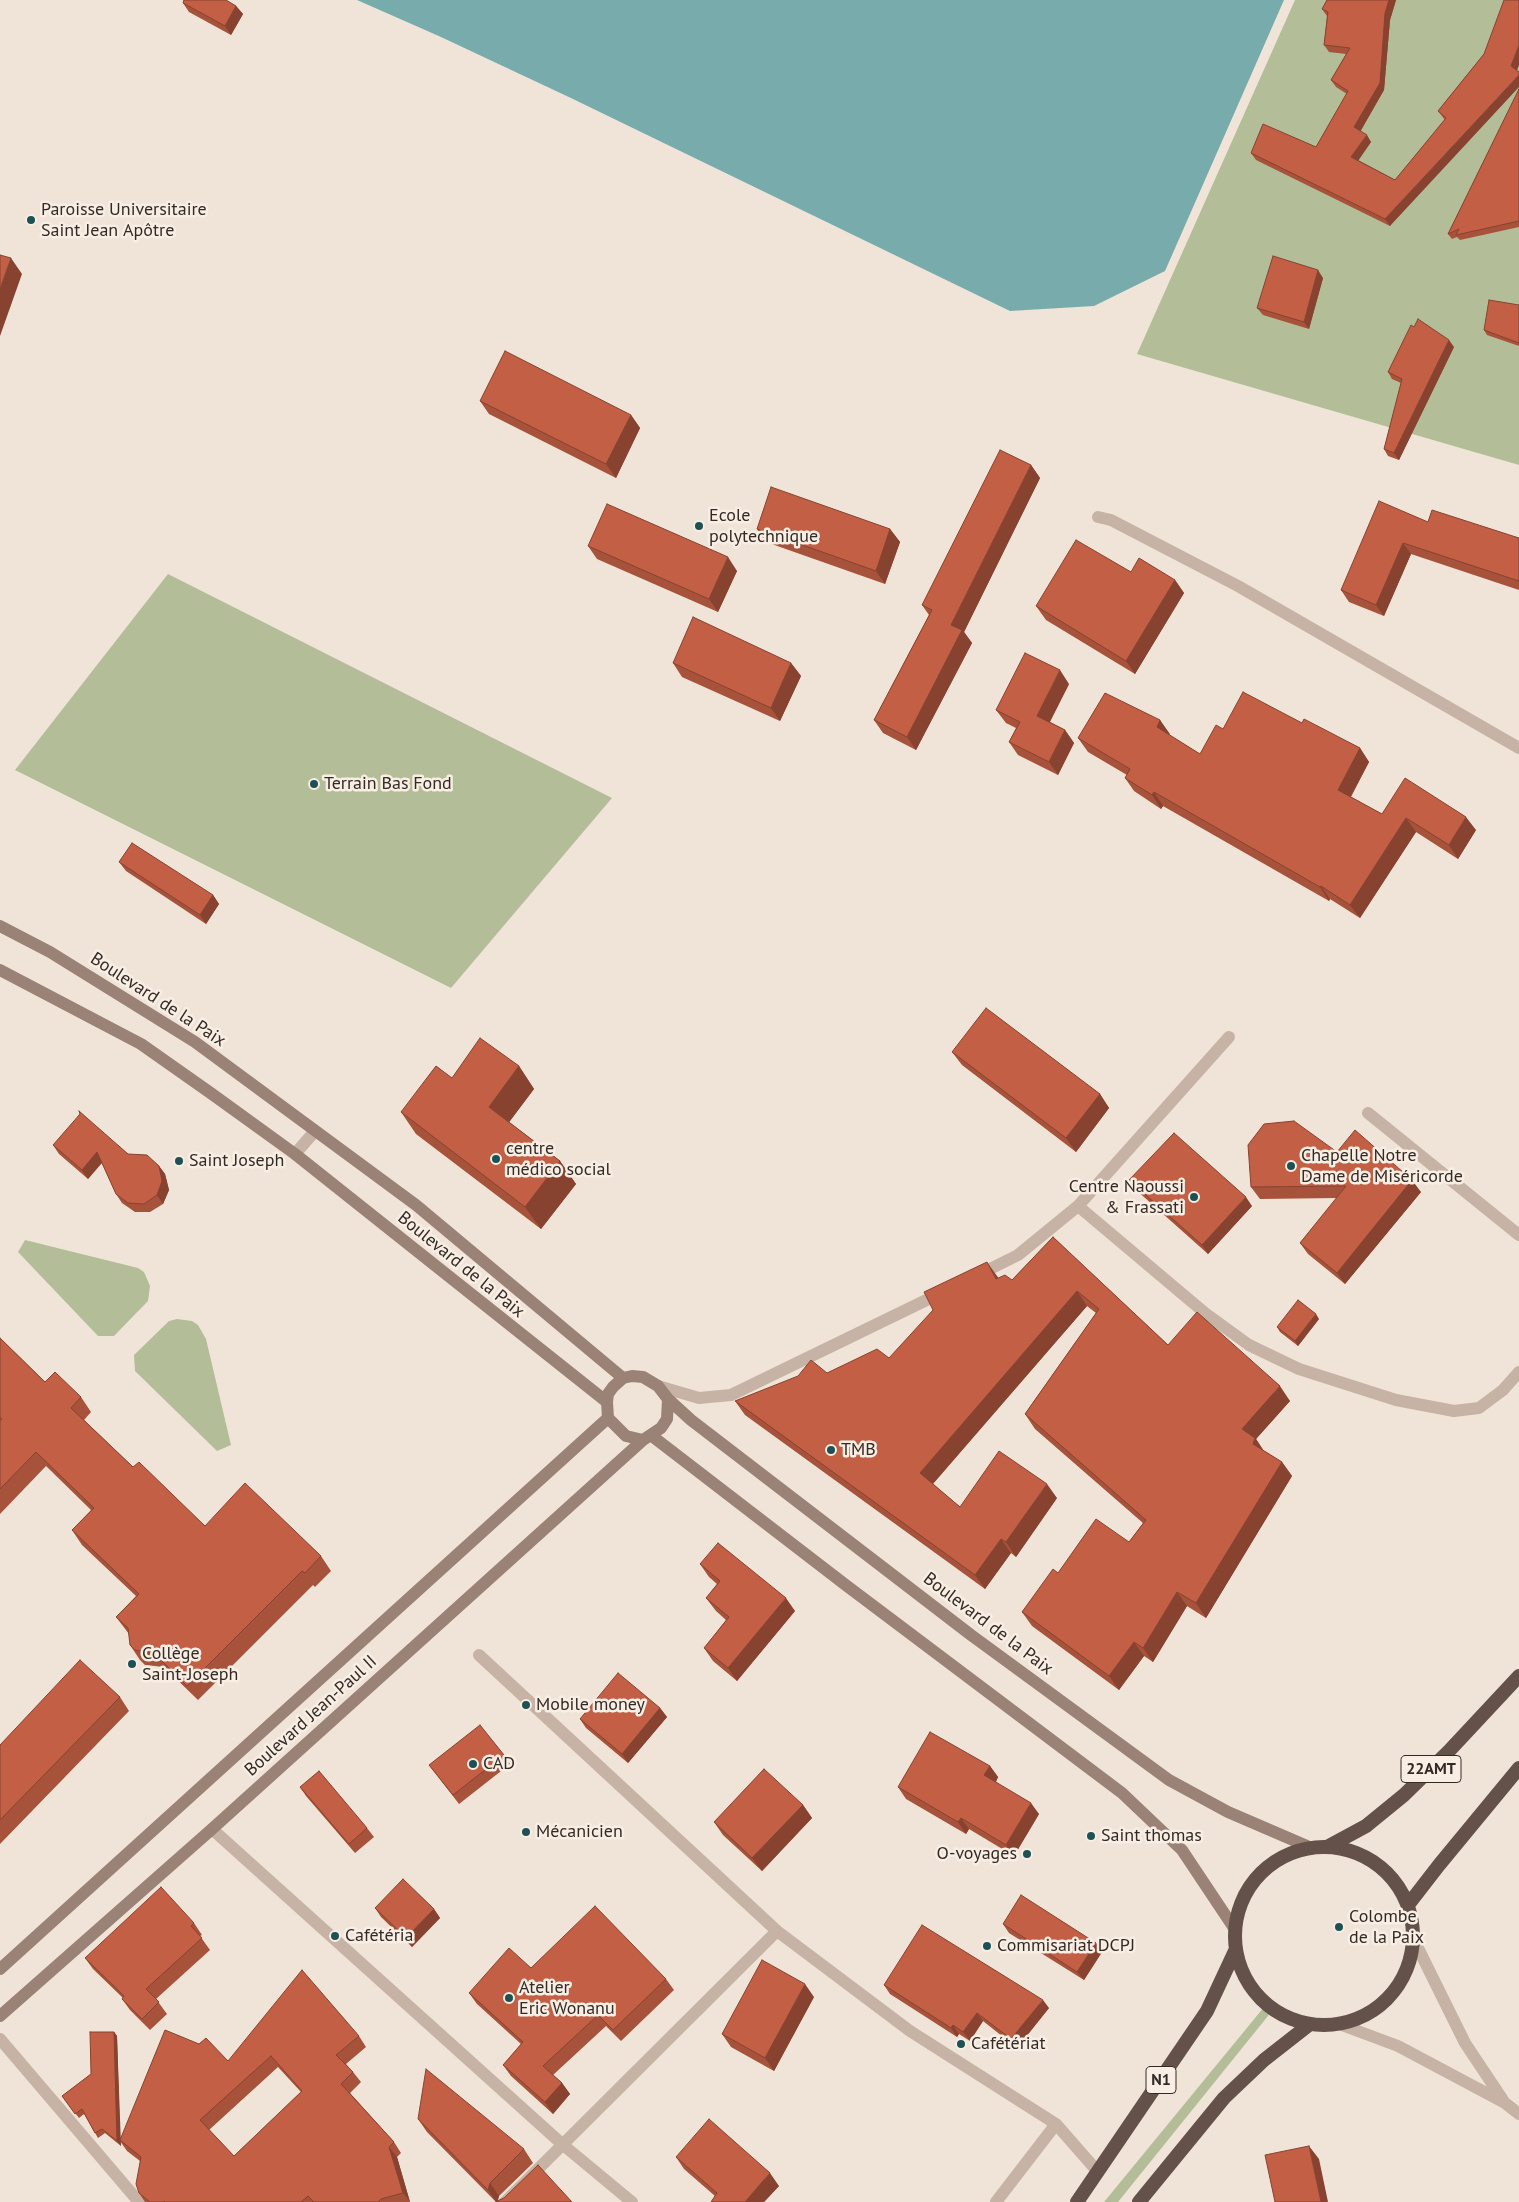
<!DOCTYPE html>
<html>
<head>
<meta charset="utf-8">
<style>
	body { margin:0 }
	canvas { display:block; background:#f0e4d8 }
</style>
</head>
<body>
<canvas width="1519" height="2202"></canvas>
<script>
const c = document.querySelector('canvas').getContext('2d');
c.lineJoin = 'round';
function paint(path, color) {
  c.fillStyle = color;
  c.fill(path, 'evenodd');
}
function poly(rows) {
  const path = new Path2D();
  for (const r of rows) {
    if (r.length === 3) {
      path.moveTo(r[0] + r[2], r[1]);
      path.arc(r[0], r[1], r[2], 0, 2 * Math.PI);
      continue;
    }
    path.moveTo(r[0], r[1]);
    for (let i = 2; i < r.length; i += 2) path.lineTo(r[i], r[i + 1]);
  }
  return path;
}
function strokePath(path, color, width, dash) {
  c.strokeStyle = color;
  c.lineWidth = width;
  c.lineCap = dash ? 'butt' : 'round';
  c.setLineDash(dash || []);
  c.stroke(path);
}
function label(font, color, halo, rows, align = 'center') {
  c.font = font + ' "PT Sans",sans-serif';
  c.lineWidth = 5;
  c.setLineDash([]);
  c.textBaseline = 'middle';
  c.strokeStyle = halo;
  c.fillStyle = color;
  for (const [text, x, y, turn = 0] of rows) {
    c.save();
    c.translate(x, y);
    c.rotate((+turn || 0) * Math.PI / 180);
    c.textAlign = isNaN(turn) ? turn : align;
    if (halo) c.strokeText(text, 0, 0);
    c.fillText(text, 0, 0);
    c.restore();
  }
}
const green = poly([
	[1295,0,1519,0,1519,465,1137,354],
	[168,574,612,798,451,988,15,770],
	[25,1240,138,1268,144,1272,150,1286,148,1301,114,1336,98,1336,18,1252],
	[177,1319,192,1321,198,1325,206,1339,231,1445,217,1451,135,1371,134,1355,169,1321],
	[1269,2001,1275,2003,1272,2011,1118,2202,1104,2202]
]);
const water = poly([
	[357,0,1284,0,1165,271,1094,306,1010,311,573,99,441,37]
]);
const service = poly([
	[295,1154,315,1131]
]);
const minor = poly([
	[1098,517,1111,520,1238,586,1519,748],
	[1368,1113,1519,1235],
	[1078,1206,1205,1313,1249,1345,1299,1369,1396,1400,1454,1411,1479,1408,1503,1390,1519,1372],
	[976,1276,1018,1255,1078,1206,1229,1037],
	[658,1386,699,1398,731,1395,943,1292],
	[479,1655,777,1931,910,2031,1056,2124,1098,2172],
	[212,1829,562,2144,632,2202],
	[0,2039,139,2202],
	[505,2202,777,1931],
	[996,2202,1056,2124]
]);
const tertiary = poly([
	[1414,1940,1465,2043,1503,2100],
	[1339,2024,1398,2046,1505,2103,1519,2114]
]);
const secondary = poly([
	[0,926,50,952,195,1042,416,1205,623,1378],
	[0,970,141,1044,212,1094,295,1154,607,1402],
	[668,1399,667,1419,661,1428,643,1440,626,1436,608,1418,607,1402,608,1394,613,1387,623,1378,632,1376,643,1377,658,1386,668,1399,691,1420,971,1635,1169,1780,1228,1812,1307,1846],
	[652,1436,847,1586,1122,1793,1182,1850,1234,1928],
	[0,1969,608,1418],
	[0,2016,212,1829,643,1440]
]);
const trunk = poly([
	[1329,1846,1366,1826,1404,1795,1449,1751,1519,1676],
	[1324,1936,89],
	[1408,1905,1439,1865,1519,1768],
	[1077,2202,1207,2011,1235,1951],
	[1139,2202,1224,2098,1264,2060,1310,2024]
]);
const wall = poly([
	[1327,0,1396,0,1390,20,1384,90,1360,131,1371,142,1358,160,1395,180,1445,120,1438,111,1484,54,1519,0,1390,226,1256,160,1251,153,1316,147,1347,94,1336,87,1331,80,1346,54,1329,52,1324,45,1327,16,1322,9],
	[183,3,236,6,243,14,231,35,189,12],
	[1519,89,1519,227,1460,240,1457,237,1452,239,1448,234],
	[1323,278,1309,329,1263,315,1257,308],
	[1519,305,1519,346,1487,335,1484,330],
	[1454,347,1399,460,1388,456,1384,449,1401,383,1392,379,1388,372],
	[480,401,631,415,640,428,616,478,489,414],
	[1031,465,1040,478,964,632,972,643,916,750,883,733,874,720,929,615,922,605],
	[1428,522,1519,538,1519,590,1411,554,1384,616,1349,602,1341,590],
	[757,529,890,529,900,542,885,584,766,542],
	[588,546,737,571,718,612,597,559],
	[1131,572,1175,580,1184,593,1135,674,1046,620,1036,606],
	[673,663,791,663,801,676,780,721,682,677],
	[1069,684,1050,722,1065,730,1074,743,1058,775,1018,755,1009,742,1016,728,1006,723,996,710],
	[1160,720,1169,735,1200,754,1223,729,1302,723,1360,748,1369,762,1351,797,1382,814,1476,830,1458,859,1416,832,1360,918,1330,899,1329,901,1163,806,1161,809,1134,791,1125,778,1127,775,1088,752,1078,738],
	[119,862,213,895,219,904,206,924,126,871],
	[952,1052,1100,1094,1109,1108,1076,1152,962,1065],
	[519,1066,534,1089,509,1122,560,1161,576,1184,541,1229,416,1134,401,1112,452,1078],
	[53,1145,128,1154,159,1166,165,1174,169,1190,163,1204,150,1212,135,1212,122,1203,116,1194,102,1163,88,1179,59,1154],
	[1337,1152,1421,1192,1345,1284,1308,1254,1300,1243,1337,1198,1260,1199,1251,1187],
	[1129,1180,1252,1206,1208,1254,1135,1189],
	[1053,1237,1168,1345,1290,1401,1256,1439,1264,1451,1282,1462,1292,1476,1206,1618,1187,1606,1153,1662,1144,1656,1119,1690,1032,1626,1022,1612,1058,1573,1129,1542,1143,1523,1035,1429,1025,1414,1096,1313,1087,1306,933,1484,960,1507,1057,1498,1016,1557,1011,1553,985,1589,745,1415,735,1401,827,1373,889,1358,997,1276,998,1278,1012,1280],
	[1319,1319,1298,1346,1280,1332,1277,1327],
	[0,1338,45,1382,81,1397,91,1412,84,1420,133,1467,205,1526,321,1556,331,1571,315,1587,313,1585,198,1700,164,1667,145,1665,140,1660,130,1645,129,1634,116,1617,136,1596,82,1545,72,1530,91,1510,46,1466,0,1514],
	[700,1564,795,1611,737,1681,713,1661,704,1648,726,1620,716,1611,706,1598,717,1584,709,1577],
	[120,1697,129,1711,0,1844,0,1745],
	[660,1708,667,1717,628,1763,586,1728,580,1719],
	[504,1755,510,1764,459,1804,429,1765],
	[990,1766,998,1777,996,1782,1039,1814,1014,1856,969,1829,966,1834,906,1799,898,1787],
	[300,1787,367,1828,374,1837,355,1853,306,1796],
	[803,1805,812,1818,762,1871,723,1835,714,1822],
	[375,1908,434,1909,440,1918,412,1947,381,1917],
	[194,1923,202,1935,200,1936,210,1950,156,1999,167,2014,150,2030,130,2010,122,1999,123,1998,93,1969,85,1958],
	[1003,1924,1096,1943,1102,1952,1084,1980,1009,1933],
	[531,1968,666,1979,674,1990,621,2041,606,2026,553,2075,562,2083,570,2094,553,2114,511,2076,503,2065,521,2044,477,2004,469,1993],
	[884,1985,1049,2008,1017,2048,983,2021,970,2041,959,2034,957,2037,890,1994],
	[814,1997,774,2071,731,2047,722,2034],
	[114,2032,117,2036,120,2138,228,2061,359,2036,366,2047,346,2064,353,2072,361,2082,350,2093,394,2142,401,2153,397,2157,410,2202,145,2202,139,2193,140,2161,127,2151,120,2141,121,2146,105,2133,98,2138,84,2114,79,2118,62,2096,91,2074],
	[278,2067,301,2092,234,2156,209,2130],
	[418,2119,524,2149,533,2163,499,2196,498,2200,572,2202,498,2201,496,2202,427,2132],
	[676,2157,779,2186,764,2202,711,2202,715,2196,684,2169]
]);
const shadedWall = poly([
	[1389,0,1396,0,1390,20,1384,90,1359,134,1354,127],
	[236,6,243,14,231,35,225,26],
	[1519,45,1519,65,1516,73,1511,66],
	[1519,75,1519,87,1390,226,1385,219],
	[1367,135,1371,142,1356,164,1351,157],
	[11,258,22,274,0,336,0,289],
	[1318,270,1323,278,1309,329,1304,322],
	[1449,340,1454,347,1399,460,1394,453],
	[631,415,640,428,616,478,606,464],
	[1031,465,1040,478,964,632,972,643,916,750,907,737,951,625],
	[890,529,900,542,885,584,876,571],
	[1403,543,1411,554,1384,616,1376,605],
	[728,557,737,571,718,612,709,599],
	[1175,580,1184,593,1135,674,1126,661],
	[791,663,801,676,780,721,771,708],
	[1060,670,1069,684,1046,729,1037,716],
	[1160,720,1170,734,1166,740,1157,727],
	[1065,730,1074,743,1058,775,1049,762],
	[1360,748,1369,762,1347,803,1338,790],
	[1154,792,1163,806,1161,809,1152,795],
	[1466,817,1476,830,1458,859,1449,845],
	[1406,818,1416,832,1360,918,1350,905],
	[1321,886,1330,899,1329,901,1320,887],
	[213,895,219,904,206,924,200,915],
	[519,1066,534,1089,504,1129,489,1107],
	[1100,1094,1109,1108,1076,1152,1066,1138],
	[97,1152,103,1161,88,1179,82,1170],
	[560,1161,576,1184,541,1229,525,1207],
	[159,1166,165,1174,169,1190,163,1204,157,1195],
	[1412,1180,1421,1192,1345,1284,1337,1273],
	[1246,1197,1252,1206,1208,1254,1202,1245],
	[987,1262,997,1276,1006,1294,996,1279],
	[1077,1291,1087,1306,930,1487,920,1473],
	[1316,1314,1319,1319,1298,1346,1295,1341],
	[1280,1386,1290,1401,1256,1439,1265,1453,1263,1458,1242,1429],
	[1282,1462,1292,1476,1206,1618,1196,1603],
	[1047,1484,1057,1498,1016,1557,1006,1542],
	[1001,1539,1011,1553,985,1589,975,1575],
	[1177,1592,1187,1606,1153,1662,1143,1648],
	[786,1598,795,1611,737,1681,728,1668],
	[1134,1642,1144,1656,1119,1690,1109,1676],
	[660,1708,667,1717,628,1763,622,1754],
	[990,1766,998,1777,993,1787,984,1775],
	[1031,1803,1039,1814,1014,1856,1006,1845],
	[803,1805,812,1818,762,1871,752,1858],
	[961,1818,969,1829,966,1834,958,1822],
	[434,1909,440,1918,412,1947,406,1938],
	[1096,1943,1102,1952,1084,1980,1077,1972],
	[805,1984,814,1997,774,2071,765,2058],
	[1043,2000,1049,2008,1017,2048,1011,2039],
	[977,2013,983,2021,970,2041,963,2032],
	[953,2025,959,2034,957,2037,951,2028],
	[114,2032,117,2036,121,2146,117,2141],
	[562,2083,570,2094,553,2114,545,2102],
	[1309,2146,1319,2159,1328,2202,1321,2202],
	[389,2147,397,2157,410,2202,403,2193],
	[770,2173,779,2186,764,2202,745,2202],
	[490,2183,499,2196,497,2202,496,2202,488,2190]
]);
const building = poly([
	[184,0,226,0,236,6,225,26,183,3,184,0],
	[1327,0,1389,0,1385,13,1380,83,1354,127,1367,135,1351,157,1395,180,1446,118,1438,111,1484,54,1504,0,1519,0,1519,45,1511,66,1519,72,1519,75,1385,219,1251,153,1263,124,1316,147,1348,91,1331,80,1350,48,1324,45,1328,12,1322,9,1327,0],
	[1519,89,1519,221,1456,235,1459,229,1448,234,1519,89],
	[0,255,11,258,0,289,0,255],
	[1273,256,1318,270,1304,322,1257,308,1273,256],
	[1489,300,1519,305,1519,343,1484,330,1489,300],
	[1418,319,1449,340,1394,453,1384,449,1402,379,1388,372,1411,325,1414,327,1418,319],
	[505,351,631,415,606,464,480,401,505,351],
	[1000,450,1031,465,951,625,962,630,907,737,874,720,932,610,922,605,1000,450],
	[771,487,890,529,876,571,757,529,771,487],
	[1379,501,1428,522,1432,510,1519,538,1519,581,1403,543,1376,605,1341,590,1379,501],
	[607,504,728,557,709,599,588,546,607,504],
	[1076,540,1131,572,1139,558,1175,580,1126,661,1036,606,1076,540],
	[693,617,791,663,771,708,673,663,693,617],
	[1025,653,1060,670,1037,716,1065,730,1049,762,1009,742,1020,722,996,710,1025,653],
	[1243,692,1302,723,1304,719,1360,748,1338,790,1382,814,1405,778,1466,817,1449,845,1406,818,1350,905,1321,886,1320,887,1154,792,1152,795,1125,778,1130,769,1078,738,1105,693,1160,720,1157,727,1200,754,1216,725,1223,729,1243,692],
	[132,843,213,895,200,915,119,862,132,843],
	[986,1008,1100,1094,1066,1138,952,1052,986,1008],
	[480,1038,519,1066,489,1107,560,1161,525,1207,401,1112,436,1066,452,1078,480,1038],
	[79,1111,128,1154,147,1155,159,1166,162,1181,157,1195,144,1204,128,1203,116,1194,97,1152,82,1170,53,1145,80,1114,79,1111],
	[1294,1121,1337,1152,1355,1130,1412,1180,1337,1273,1300,1243,1346,1186,1251,1187,1248,1145,1264,1124,1294,1121],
	[1174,1133,1246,1197,1202,1245,1129,1180,1174,1133],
	[1053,1237,1168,1345,1197,1312,1280,1386,1242,1429,1255,1438,1253,1444,1282,1462,1196,1603,1177,1592,1143,1648,1134,1642,1109,1676,1022,1612,1053,1569,1058,1573,1096,1519,1129,1542,1146,1520,1025,1414,1099,1309,1077,1291,920,1473,960,1507,999,1451,1047,1484,1006,1542,1001,1539,975,1575,735,1401,798,1376,811,1360,827,1373,877,1349,889,1358,933,1310,924,1292,987,1262,996,1279,1005,1275,1012,1280,1053,1237],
	[1298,1300,1316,1314,1295,1341,1277,1327,1298,1300],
	[0,1338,45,1382,55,1372,81,1397,71,1408,133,1467,139,1462,205,1526,245,1483,321,1556,305,1573,302,1571,187,1686,154,1653,135,1650,130,1645,128,1628,116,1617,139,1594,72,1530,94,1508,36,1452,0,1489,0,1420,2,1419,0,1417,0,1338],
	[718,1543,786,1598,728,1668,704,1648,729,1617,706,1598,720,1581,700,1564,718,1543],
	[80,1660,120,1697,0,1820,0,1745,80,1660],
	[618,1673,660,1708,622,1754,580,1719,618,1673],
	[480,1725,504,1755,453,1795,429,1765,480,1725],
	[930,1732,990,1766,984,1775,1031,1803,1006,1845,961,1818,958,1822,898,1787,930,1732],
	[764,1769,803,1805,752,1858,714,1822,764,1769],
	[319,1771,367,1828,349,1844,300,1787,319,1771],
	[403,1879,434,1909,406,1938,375,1908,403,1879],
	[161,1887,194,1923,191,1926,202,1938,146,1989,159,2002,142,2019,122,1999,124,1996,85,1958,161,1887],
	[1021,1895,1096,1943,1077,1972,1003,1924,1021,1895],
	[595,1906,666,1979,613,2030,598,2015,543,2066,562,2083,545,2102,503,2065,523,2042,469,1993,509,1948,531,1968,595,1906],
	[922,1925,1043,2000,1011,2039,977,2013,963,2032,953,2025,951,2028,884,1985,922,1925],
	[762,1960,805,1984,765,2058,722,2034,762,1960],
	[302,1970,359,2036,336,2055,353,2072,341,2084,394,2142,389,2147,403,2193,381,2199,378,2202,314,2202,308,2196,301,2202,165,2202,164,2201,164,2202,150,2202,139,2193,136,2184,141,2157,120,2140,165,2030,199,2044,206,2038,228,2061,302,1970],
	[271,2056,302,2091,234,2156,200,2120,271,2056],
	[90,2032,114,2032,117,2141,102,2129,95,2133,82,2109,75,2114,62,2096,91,2074,90,2032],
	[426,2069,524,2149,490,2183,488,2190,418,2119,426,2069],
	[709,2119,770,2173,745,2202,711,2202,717,2193,676,2157,709,2119],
	[1309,2146,1321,2202,1275,2202,1265,2155,1309,2146],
	[538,2165,572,2202,499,2202,497,2201,504,2198,538,2165]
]);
const markers = [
	[31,220,5,"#1d5153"],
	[699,526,5,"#1d5153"],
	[314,784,5,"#1d5153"],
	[496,1159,5,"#1d5153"],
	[179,1161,5,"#1d5153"],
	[1291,1166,5,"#1d5153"],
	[1194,1197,5,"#1d5153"],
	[831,1450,5,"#1d5153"],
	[132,1664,5,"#1d5153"],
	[526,1705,5,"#1d5153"],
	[473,1764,5,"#1d5153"],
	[526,1832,5,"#1d5153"],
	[1091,1836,5,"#1d5153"],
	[1027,1854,5,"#1d5153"],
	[1339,1927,5,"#1d5153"],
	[335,1936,5,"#1d5153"],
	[987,1946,5,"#1d5153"],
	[509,1998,5,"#1d5153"],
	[961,2044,5,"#1d5153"]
];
const shields = [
	[1431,1769,60],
	[1161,2080,30]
];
const shieldNames = [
	["22AMT",1431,1769],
	["N1",1161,2080]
];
const poiNames = [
	["Paroisse Universitaire",41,210],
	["Saint Jean Apôtre",41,231],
	["Ecole",709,516],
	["polytechnique",709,537],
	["Terrain Bas Fond",324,784],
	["centre",506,1149],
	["médico social",506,1170],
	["Chapelle Notre",1301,1156],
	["Dame de Miséricorde",1301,1177],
	["Saint Joseph",189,1161],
	["Centre Naoussi",1184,1187,"right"],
	["& Frassati",1184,1208,"right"],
	["TMB",841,1450],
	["Collège",142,1654],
	["Saint-Joseph",142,1675],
	["Mobile money",536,1705],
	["CAD",483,1764],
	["Mécanicien",536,1832],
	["Saint thomas",1101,1836],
	["O-voyages",1017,1854,"right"],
	["Colombe",1349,1917],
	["de la Paix",1349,1938],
	["Cafétéria",345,1936],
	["Commisariat DCPJ",997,1946],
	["Atelier",519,1988],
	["Eric Wonanu",519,2009],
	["Cafétériat",971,2044]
];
const streetNames = [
	["Boulevard de la Paix",158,1000,33],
	["Boulevard de la Paix",461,1265,39],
	["Boulevard de la Paix",988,1624,37],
	["Boulevard Jean-Paul II",311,1716,-42]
];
paint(green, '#b3be99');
paint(water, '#78abac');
strokePath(service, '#c7b3a5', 12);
strokePath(minor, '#c7b3a5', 12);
strokePath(tertiary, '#c7b3a5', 12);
strokePath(secondary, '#9b8276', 12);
strokePath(trunk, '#64524a', 14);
paint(wall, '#a7523a');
paint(shadedWall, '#884230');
paint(building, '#c25f44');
strokePath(building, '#884230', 1);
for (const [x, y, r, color] of markers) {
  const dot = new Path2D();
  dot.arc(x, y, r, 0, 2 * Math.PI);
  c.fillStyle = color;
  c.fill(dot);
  strokePath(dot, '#f8eee4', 2);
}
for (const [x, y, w] of shields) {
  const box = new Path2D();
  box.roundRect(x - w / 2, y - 13.5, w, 27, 4);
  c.fillStyle = '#f8eee4';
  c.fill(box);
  strokePath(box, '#332a26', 1);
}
label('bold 16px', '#332a26', null, shieldNames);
label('18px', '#332a26', '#f8eee4', poiNames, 'left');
label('18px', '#332a26', '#f8eee4', streetNames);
</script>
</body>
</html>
